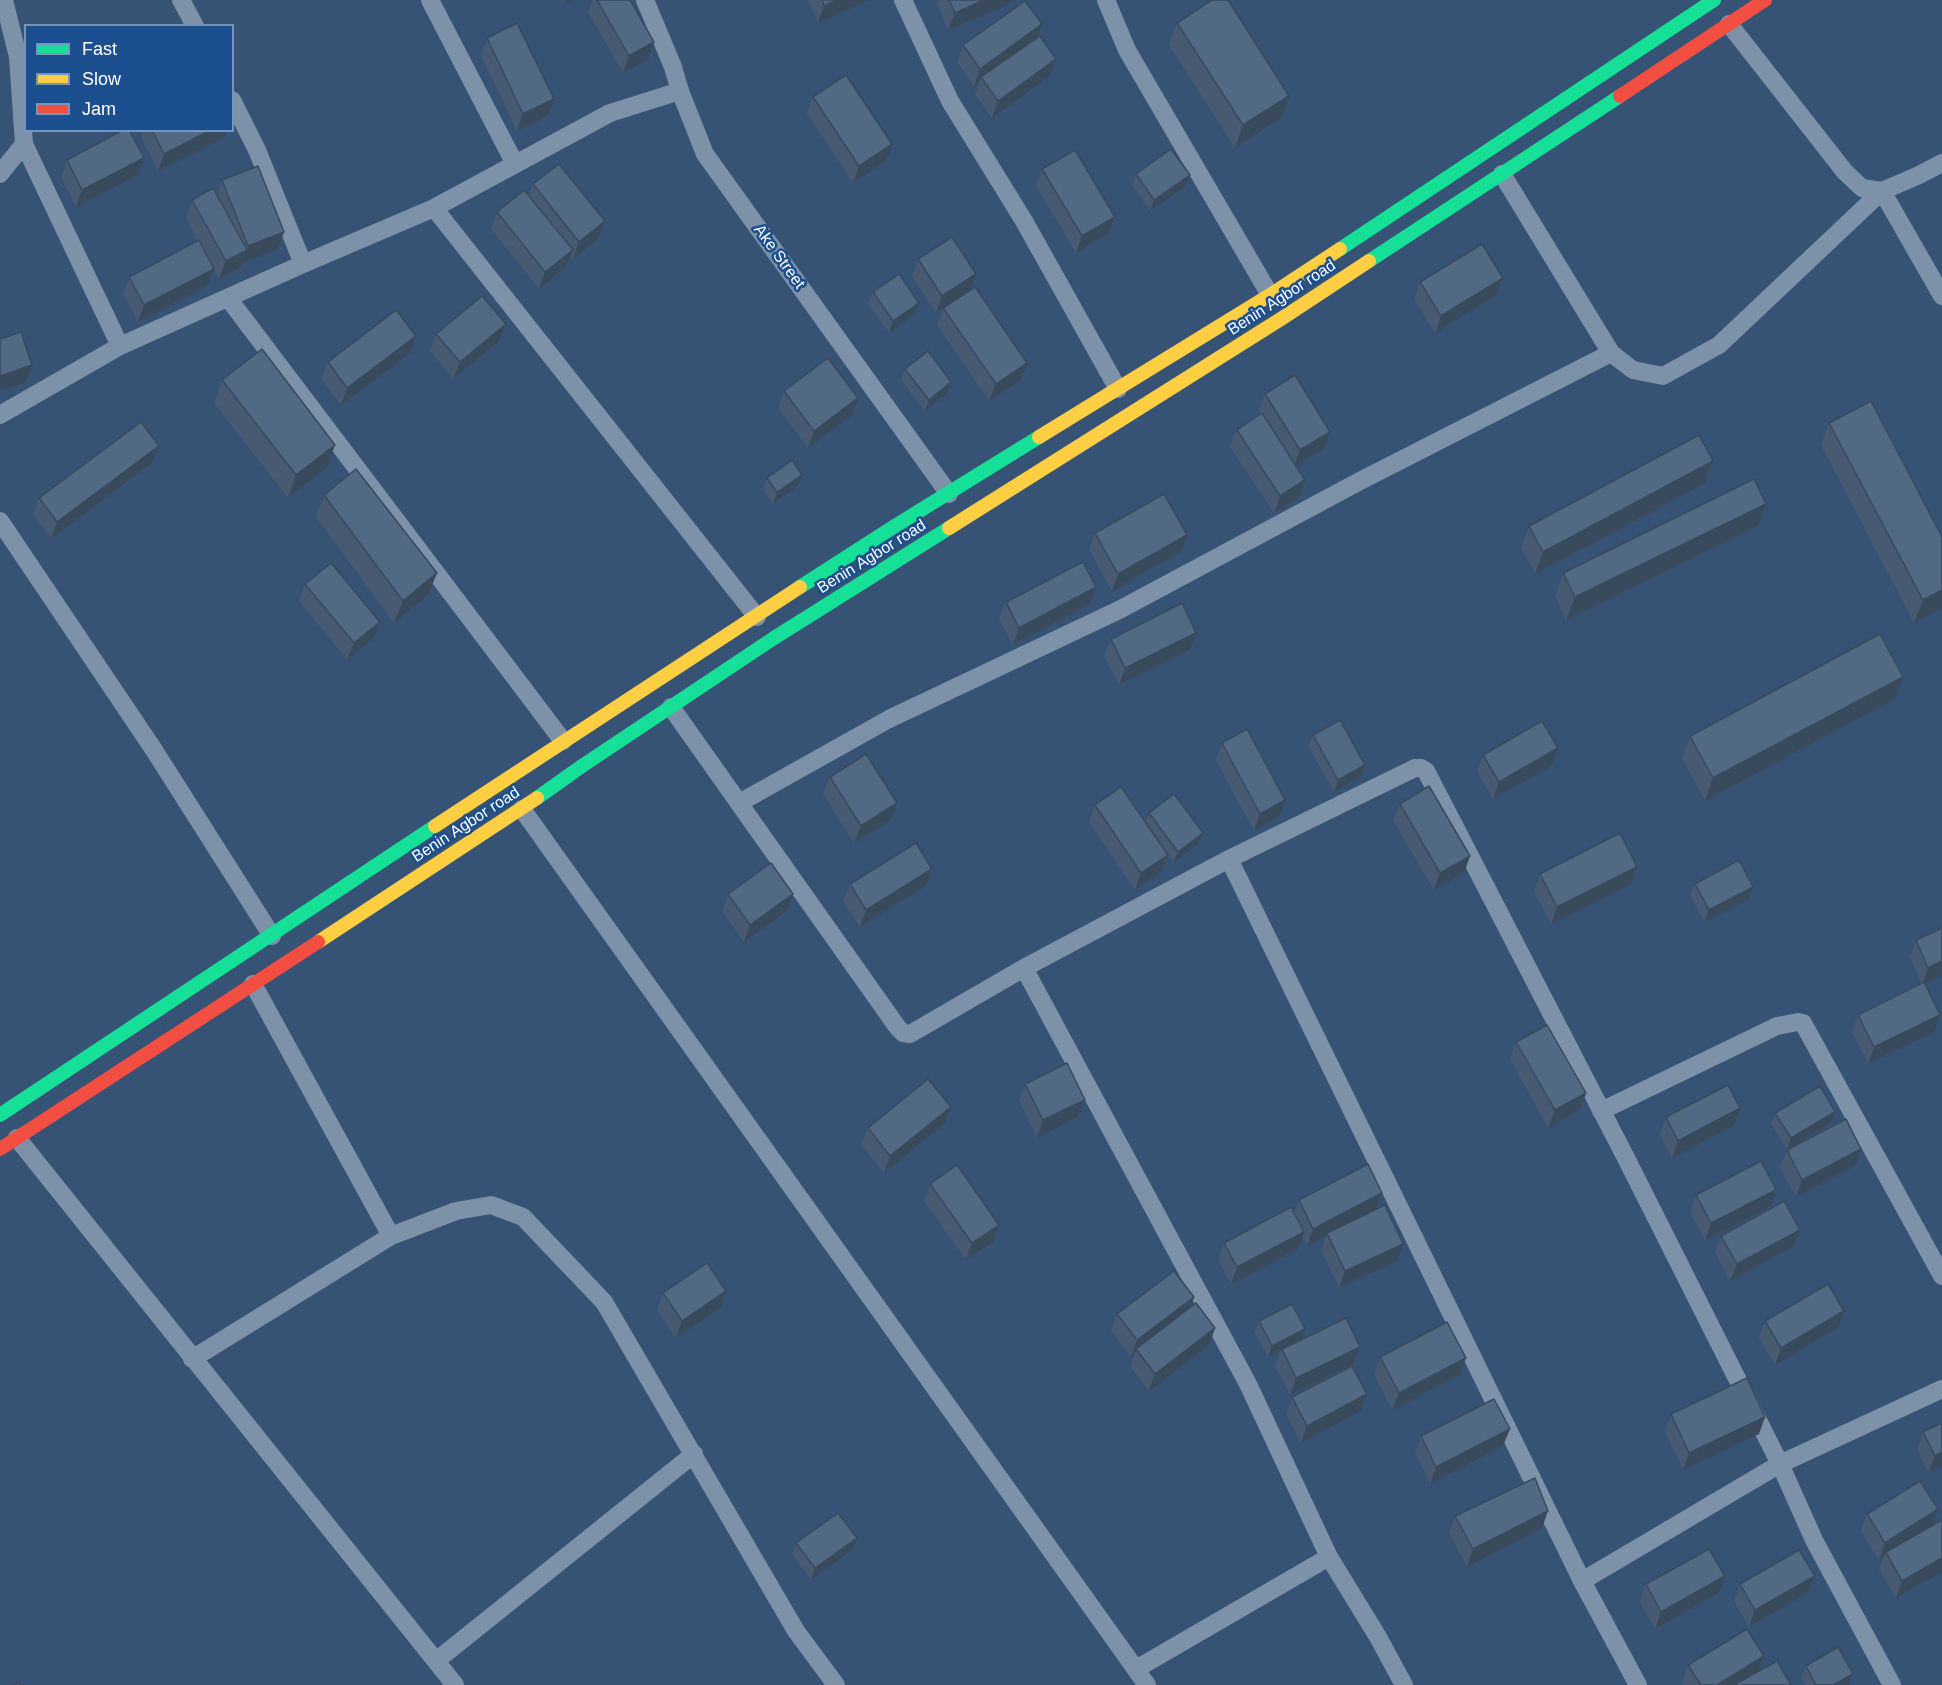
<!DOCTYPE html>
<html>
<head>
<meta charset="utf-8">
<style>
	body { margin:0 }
	#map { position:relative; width:1942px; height:1685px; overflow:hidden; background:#365274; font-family:Helvetica,sans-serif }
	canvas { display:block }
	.legend { position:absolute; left:24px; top:24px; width:210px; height:108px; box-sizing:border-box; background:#1b4f8f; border:2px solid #7695bc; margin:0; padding:8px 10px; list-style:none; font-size:18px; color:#fff }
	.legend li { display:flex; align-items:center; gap:12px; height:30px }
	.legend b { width:30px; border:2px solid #7695bc }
</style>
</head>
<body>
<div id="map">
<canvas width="1942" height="1685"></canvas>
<ul class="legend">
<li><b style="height:8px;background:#16e098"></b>Fast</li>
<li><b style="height:8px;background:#ffcf43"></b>Slow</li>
<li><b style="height:8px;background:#f24e42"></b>Jam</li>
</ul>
</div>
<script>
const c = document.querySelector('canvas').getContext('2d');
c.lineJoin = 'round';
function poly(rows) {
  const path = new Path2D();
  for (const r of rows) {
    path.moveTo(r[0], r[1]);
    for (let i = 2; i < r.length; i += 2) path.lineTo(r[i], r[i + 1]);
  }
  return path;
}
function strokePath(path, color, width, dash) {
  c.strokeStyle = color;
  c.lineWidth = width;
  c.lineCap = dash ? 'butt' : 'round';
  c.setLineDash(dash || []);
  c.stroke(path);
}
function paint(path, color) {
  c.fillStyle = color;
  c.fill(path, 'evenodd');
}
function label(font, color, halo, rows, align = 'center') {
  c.font = font + ' Helvetica,sans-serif';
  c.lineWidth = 5;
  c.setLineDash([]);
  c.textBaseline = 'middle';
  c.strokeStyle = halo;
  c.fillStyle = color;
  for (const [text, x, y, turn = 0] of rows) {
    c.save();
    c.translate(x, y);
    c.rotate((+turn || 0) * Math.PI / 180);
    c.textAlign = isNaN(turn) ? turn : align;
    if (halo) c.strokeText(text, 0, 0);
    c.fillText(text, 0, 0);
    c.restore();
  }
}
const street = poly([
	[4,0,18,57,24,144,120,346],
	[181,0,195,26],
	[430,0,515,164],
	[645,0,673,67,680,91,705,154,949,494],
	[903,0,950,101,1024,221,1118,389],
	[1106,0,1127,50,1270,295],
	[1729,24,1845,172,1862,188,1882,191,1917,176,1942,163],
	[232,100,257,150,303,264],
	[0,174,24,144],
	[1502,174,1611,353,1633,370,1663,376,1719,345,1882,191,1942,296],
	[434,208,757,617],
	[228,298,563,741],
	[0,415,120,346,303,264,434,208,610,113,680,91],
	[0,521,154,750,272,936],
	[671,707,898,1028,903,1033,910,1034,1024,968,1229,859,1415,768,1421,768,1426,771,1627,1160,1780,1464,1814,1540,1892,1685],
	[739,803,889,719,1119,610,1360,481,1611,353],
	[522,809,1147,1685],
	[1229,859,1582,1581,1638,1685],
	[1024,968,1248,1384,1329,1557,1378,1637,1404,1685],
	[253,984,391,1236],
	[1601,1111,1777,1026,1798,1022,1803,1023,1942,1276],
	[17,1138,455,1685],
	[192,1359,391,1236,456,1211,491,1205,523,1217,604,1302,796,1631,836,1685],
	[1582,1581,1780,1464,1942,1389],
	[436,1661,694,1454],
	[1136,1669,1329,1557]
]);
const fast = poly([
	[1340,249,1714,0],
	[1369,261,1620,96],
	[800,587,895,526,1039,437],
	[537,798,582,766,774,638,949,528],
	[0,1115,435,826]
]);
const slow = poly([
	[1039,437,1270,295,1340,249],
	[949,528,1284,317,1369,261],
	[435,826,800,587],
	[318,942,537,798]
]);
const jam = poly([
	[1620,96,1765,0],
	[0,1149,318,942]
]);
const wall = poly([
	[592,0,630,0,648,59,623,73,588,12],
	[808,0,869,0,818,23],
	[938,0,1011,0,1009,4,948,30,937,3],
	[1177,23,1281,118,1235,148,1169,45],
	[487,38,554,99,548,116,517,131,481,55],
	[963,45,1056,59,1050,76,992,118,975,94,980,81,974,86,957,62],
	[813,97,886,161,853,183,807,114],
	[143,130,227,130,225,137,158,171,141,137],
	[67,160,138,175,76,207,61,177],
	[1042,169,1115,217,1108,234,1076,253,1036,186],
	[1136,174,1190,175,1185,187,1150,211,1132,185],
	[222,180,284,232,278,249,243,263,241,267,219,279,207,256,207,286,138,322,123,294,129,277,198,241,186,217,192,200,217,195],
	[533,184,605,221,598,239,573,259,570,256,566,267,539,289,491,229,497,212,529,196],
	[918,259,971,289,1027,363,1021,380,989,401,937,325,943,309,936,313,912,276],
	[1503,278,1497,295,1435,333,1414,299,1420,282],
	[873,292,915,314,889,333,868,304],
	[506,324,499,341,453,379,430,351,436,334],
	[410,353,341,405,321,379,328,362],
	[905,369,947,394,925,411,901,380],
	[222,380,327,467,288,498,214,403],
	[784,391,858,398,852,415,808,448,778,408],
	[1265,394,1330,432,1324,449,1296,466,1299,497,1274,513,1230,447,1237,430,1261,414,1259,411],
	[1829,423,1942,537,1942,608,1914,623,1821,445],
	[1713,461,1704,484,1535,574,1521,548,1529,526],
	[152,463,51,539,33,515,39,498],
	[802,475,798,486,773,504,763,490,767,478],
	[324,495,437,573,428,595,394,623,316,517],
	[1766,504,1758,526,1566,620,1555,596,1563,573],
	[1095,533,1181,552,1112,591,1089,550],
	[305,584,380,622,373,639,347,660,299,601],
	[1096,587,1090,604,1013,645,999,619,1006,602],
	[1111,639,1190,650,1119,685,1104,656],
	[1895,699,1705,801,1682,758,1690,736],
	[1313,735,1361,777,1334,792,1308,746],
	[1222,743,1279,817,1254,831,1216,760],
	[1558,748,1552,766,1493,799,1477,772,1483,755],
	[830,777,891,820,854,843,823,794],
	[1400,804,1464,873,1434,890,1393,821],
	[1095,805,1145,822,1149,813,1203,833,1198,844,1173,863,1168,855,1161,872,1135,890,1089,822],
	[1637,867,1631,884,1551,924,1534,891,1540,874],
	[850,884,926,886,860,927,843,901],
	[1695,884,1749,899,1704,922,1690,895],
	[728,894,787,911,744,942,722,911],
	[1942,928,1942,975,1924,984,1934,1032,1868,1064,1852,1032,1858,1015,1922,984,1910,957,1916,940],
	[1516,1042,1586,1093,1580,1110,1548,1128,1510,1059],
	[1025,1084,1085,1100,1078,1117,1037,1138,1019,1101],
	[951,1107,944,1124,884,1173,861,1145,868,1128],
	[1740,1108,1734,1126,1672,1158,1660,1134,1666,1117],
	[1835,1112,1831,1123,1787,1150,1771,1124,1775,1113],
	[1787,1150,1855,1166,1796,1197,1780,1167],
	[930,1184,999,1225,993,1242,966,1260,924,1201],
	[1696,1195,1770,1207,1705,1241,1690,1212],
	[1299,1200,1376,1210,1397,1261,1339,1288,1321,1250,1326,1236,1307,1246,1302,1236,1298,1249,1231,1284,1218,1260,1224,1243,1294,1213],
	[1721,1236,1793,1247,1730,1281,1715,1253],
	[663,1293,720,1308,676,1338,657,1310],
	[1194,1297,1190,1308,1215,1328,1209,1345,1149,1391,1130,1366,1134,1355,1131,1357,1111,1331,1117,1314],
	[1844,1311,1838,1328,1775,1365,1759,1338,1765,1321],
	[1259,1321,1305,1329,1301,1339,1360,1347,1353,1364,1290,1395,1275,1366,1281,1351,1268,1357,1254,1332],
	[1380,1357,1460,1375,1392,1410,1374,1374],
	[1292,1397,1361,1411,1301,1443,1286,1414],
	[1671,1414,1759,1434,1683,1470,1665,1431],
	[1942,1423,1942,1466,1928,1473,1917,1449,1923,1432],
	[1421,1436,1503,1446,1430,1484,1415,1453],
	[1867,1514,1933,1525,1942,1520,1942,1572,1896,1598,1879,1569,1884,1557,1879,1560,1861,1531],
	[1455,1516,1542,1528,1467,1567,1449,1533],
	[857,1538,852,1550,811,1580,792,1554,796,1543],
	[1725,1576,1719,1593,1655,1629,1640,1602,1646,1584],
	[1815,1576,1808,1593,1749,1627,1734,1601,1740,1584],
	[1764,1656,1758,1671,1791,1685,1684,1685,1682,1682,1688,1665],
	[1806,1666,1849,1685,1806,1685,1801,1677]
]);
const shadedWall = poly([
	[567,0,574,0,565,4],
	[837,0,869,0,818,23,824,6],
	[984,0,1011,0,1009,4,948,30,955,13],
	[1042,24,1036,41,981,77,980,81,974,86,980,69],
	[654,42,648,59,623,73,629,56],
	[1056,59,1050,76,992,118,998,101],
	[1289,96,1281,118,1235,148,1243,125],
	[554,99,548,116,517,131,523,114],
	[211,130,227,130,225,137,158,171,164,154],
	[892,144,886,161,853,183,859,166],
	[144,158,138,175,76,207,82,190],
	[1190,175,1185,187,1150,211,1154,200],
	[1115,217,1108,234,1076,253,1082,236],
	[605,221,598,239,573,259,579,242],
	[284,232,278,249,243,263,241,267,219,279,226,261,247,250,248,246],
	[573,250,566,267,539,289,545,272],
	[214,269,207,286,138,322,144,305],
	[976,274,970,291,936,313,942,296],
	[1503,278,1497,295,1435,333,1441,316],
	[919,303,915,314,889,333,893,321],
	[506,324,499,341,453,379,460,362],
	[416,336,410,353,341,405,347,388],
	[1027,363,1021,380,989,401,996,384],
	[32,365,26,382,0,391,0,376],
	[951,382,947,394,925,411,929,400],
	[858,398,852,415,808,448,814,431],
	[1330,432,1324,449,1294,467,1300,450],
	[335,445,327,467,288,498,296,475],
	[159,446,152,463,51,539,57,522],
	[1713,461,1704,484,1535,574,1543,552],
	[802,475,798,486,773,504,777,492],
	[1305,480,1299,497,1274,513,1280,496],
	[1766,504,1758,526,1566,620,1575,597],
	[1187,535,1181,552,1112,591,1118,574],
	[437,573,428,595,394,623,403,601],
	[1096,587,1090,604,1013,645,1019,628],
	[1942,590,1942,608,1914,623,1923,600],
	[380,622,373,639,347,660,354,643],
	[1196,633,1190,650,1119,685,1125,668],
	[1903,677,1895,699,1705,801,1713,778],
	[1558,748,1552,766,1493,799,1499,782],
	[1365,765,1361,777,1334,792,1338,780],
	[1285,800,1279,817,1254,831,1260,814],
	[897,803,891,820,854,843,861,826],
	[1203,833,1198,844,1173,863,1178,852],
	[1168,855,1161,872,1135,890,1141,873],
	[1470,856,1464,873,1434,890,1440,873],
	[1637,867,1631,884,1551,924,1557,907],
	[932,869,926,886,860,927,866,910],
	[1753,887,1749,899,1704,922,1709,910],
	[793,894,787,911,744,942,750,925],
	[1942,961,1942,975,1922,985,1928,968],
	[1940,1015,1934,1032,1868,1064,1874,1047],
	[1586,1093,1580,1110,1548,1128,1555,1110],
	[1085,1100,1078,1117,1037,1138,1043,1120],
	[951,1107,944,1124,884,1173,890,1156],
	[1740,1108,1734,1126,1672,1158,1678,1141],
	[1835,1112,1831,1123,1787,1150,1791,1138],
	[1861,1149,1855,1166,1796,1197,1802,1180],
	[1776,1190,1770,1207,1705,1241,1711,1223],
	[1382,1193,1376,1210,1327,1233,1326,1236,1307,1246,1313,1229],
	[999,1225,993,1242,966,1260,972,1243],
	[1800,1230,1793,1247,1730,1281,1737,1264],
	[1304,1232,1298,1249,1231,1284,1237,1267],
	[1403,1244,1397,1261,1339,1288,1345,1271],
	[726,1291,720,1308,676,1338,682,1321],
	[1194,1297,1188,1314,1136,1349,1134,1355,1131,1357,1137,1340],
	[1844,1311,1838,1328,1775,1365,1781,1348],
	[1215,1328,1209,1345,1149,1391,1155,1374],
	[1305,1329,1301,1341,1282,1349,1281,1351,1268,1357,1272,1346],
	[1360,1347,1353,1364,1290,1395,1296,1378],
	[1466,1358,1460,1375,1392,1410,1399,1393],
	[1367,1394,1361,1411,1301,1443,1307,1426],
	[1765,1417,1759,1434,1683,1470,1689,1453],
	[1510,1429,1503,1446,1430,1484,1436,1467],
	[1942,1452,1942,1466,1928,1473,1935,1456],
	[1938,1509,1932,1526,1886,1552,1884,1557,1879,1560,1885,1543],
	[1548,1511,1542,1528,1467,1567,1473,1549],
	[857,1538,852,1550,811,1580,815,1568],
	[1942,1558,1942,1572,1896,1598,1902,1581],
	[1725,1576,1719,1593,1655,1629,1661,1612],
	[1815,1576,1808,1593,1749,1627,1755,1610],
	[1764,1656,1758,1673,1738,1685,1717,1685],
	[1853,1674,1849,1685,1833,1685]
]);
const building = poly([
	[597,0,630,0,654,42,629,56,597,0],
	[822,0,837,0,824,6,822,0],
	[949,0,984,0,955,13,949,0],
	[1212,0,1228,0,1289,96,1243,125,1177,23,1212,0],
	[1025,1,1042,24,980,69,963,45,1025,1],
	[517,23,554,99,523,114,487,38,517,23],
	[1040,36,1056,59,998,101,981,77,1040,36],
	[846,75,892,144,859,166,813,97,846,75],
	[123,130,129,130,144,158,82,190,67,160,123,130],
	[152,130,211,130,164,154,152,130],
	[1171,149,1190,175,1154,200,1136,174,1171,149],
	[1075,150,1115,217,1082,236,1042,169,1075,150],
	[559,164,605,221,579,242,533,184,559,164],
	[258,166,284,232,248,246,222,180,258,166],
	[213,188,247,250,226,261,192,200,213,188],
	[524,190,573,250,545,272,497,212,524,190],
	[952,237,976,274,942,296,918,259,952,237],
	[199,240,214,269,144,305,129,277,199,240],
	[1482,244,1503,278,1441,316,1420,282,1482,244],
	[899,274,919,303,893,321,873,292,899,274],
	[975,287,1027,363,996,384,943,308,975,287],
	[482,296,506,324,460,362,436,334,482,296],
	[396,310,416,336,347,388,328,362,396,310],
	[21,332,32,365,0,376,0,339,21,332],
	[262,349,335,445,296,475,222,380,262,349],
	[928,351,951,382,929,400,905,369,928,351],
	[828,358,858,398,814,431,784,391,828,358],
	[1295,375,1330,432,1300,450,1265,394,1295,375],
	[1871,401,1942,537,1942,590,1923,600,1829,423,1871,401],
	[1262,413,1305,480,1280,496,1237,430,1262,413],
	[141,422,159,446,57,522,39,498,141,422],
	[1699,435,1713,461,1543,552,1529,526,1699,435],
	[792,460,802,475,777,492,767,478,792,460],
	[356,469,437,573,403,601,324,495,356,469],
	[1754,479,1766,504,1575,597,1563,573,1754,479],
	[1164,494,1187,535,1118,574,1095,533,1164,494],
	[1083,562,1096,587,1019,628,1006,602,1083,562],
	[331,563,380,622,354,643,305,584,331,563],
	[1182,603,1196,633,1125,668,1111,639,1182,603],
	[1880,634,1903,677,1713,778,1690,736,1880,634],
	[1340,720,1365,765,1338,780,1313,735,1340,720],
	[1542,721,1558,748,1499,782,1483,755,1542,721],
	[1247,729,1285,800,1260,814,1222,743,1247,729],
	[866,754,897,803,861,826,830,777,866,754],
	[1429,786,1470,856,1440,873,1400,804,1429,786],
	[1121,787,1168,855,1141,873,1095,805,1121,787],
	[1174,794,1203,833,1178,852,1149,813,1174,794],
	[1620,833,1637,867,1557,907,1540,874,1620,833],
	[916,843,932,869,866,910,850,884,916,843],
	[1739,860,1753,887,1709,910,1695,884,1739,860],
	[771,863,793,894,750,925,728,894,771,863],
	[1942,928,1942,961,1928,968,1916,940,1942,928],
	[1924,982,1940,1015,1874,1047,1858,1015,1924,982],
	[1547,1025,1586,1093,1555,1110,1516,1042,1547,1025],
	[1067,1063,1085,1100,1043,1120,1025,1084,1067,1063],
	[928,1079,951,1107,890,1156,868,1128,928,1079],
	[1728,1085,1740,1108,1678,1141,1666,1117,1728,1085],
	[1820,1086,1835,1112,1791,1138,1775,1113,1820,1086],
	[1846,1119,1861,1149,1802,1180,1787,1150,1846,1119],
	[1761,1161,1776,1190,1711,1223,1696,1195,1761,1161],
	[1368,1164,1382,1193,1313,1229,1299,1200,1368,1164],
	[957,1165,999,1225,972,1243,930,1184,957,1165],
	[1784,1201,1800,1230,1737,1264,1721,1236,1784,1201],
	[1385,1205,1403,1244,1345,1271,1327,1233,1385,1205],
	[1291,1207,1304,1232,1237,1267,1224,1243,1291,1207],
	[707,1263,726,1291,682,1321,663,1293,707,1263],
	[1174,1271,1194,1297,1137,1340,1117,1314,1174,1271],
	[1828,1284,1844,1311,1781,1348,1765,1321,1828,1284],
	[1196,1303,1215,1328,1155,1374,1136,1349,1196,1303],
	[1292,1304,1305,1329,1272,1346,1259,1321,1292,1304],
	[1346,1318,1360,1347,1296,1378,1282,1349,1346,1318],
	[1447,1322,1466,1358,1399,1393,1380,1357,1447,1322],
	[1352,1366,1367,1394,1307,1426,1292,1397,1352,1366],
	[1747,1378,1765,1417,1689,1453,1671,1414,1747,1378],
	[1494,1399,1510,1429,1436,1467,1421,1436,1494,1399],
	[1942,1423,1942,1452,1935,1456,1923,1432,1942,1423],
	[1535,1478,1548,1511,1473,1549,1455,1516,1535,1478],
	[1920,1481,1938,1509,1885,1543,1867,1514,1920,1481],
	[838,1513,857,1538,815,1568,796,1543,838,1513],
	[1942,1520,1942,1558,1902,1581,1886,1552,1942,1520],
	[1709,1549,1725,1576,1661,1612,1646,1584,1709,1549],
	[1799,1550,1815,1576,1755,1610,1740,1584,1799,1550],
	[1747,1629,1764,1656,1717,1685,1701,1685,1688,1665,1747,1629],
	[1838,1647,1853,1674,1833,1685,1816,1685,1806,1666,1838,1647],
	[1777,1661,1791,1685,1734,1685,1777,1661],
	[18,1682,20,1685,13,1685,18,1682]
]);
const streetNames = [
	["Ake Street",779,257,54],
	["Benin Agbor road",1282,298,-33],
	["Benin Agbor road",872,557,-32],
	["Benin Agbor road",466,825,-33]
];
strokePath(street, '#7d92a8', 18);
strokePath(fast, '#16e098', 14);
strokePath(slow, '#ffcf43', 14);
strokePath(jam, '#f24e42', 14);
paint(wall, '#475a72');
paint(shadedWall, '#394a5c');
paint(building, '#526984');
strokePath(building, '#394a5c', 1.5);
label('16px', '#fff', '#1b4f8f', streetNames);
</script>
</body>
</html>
